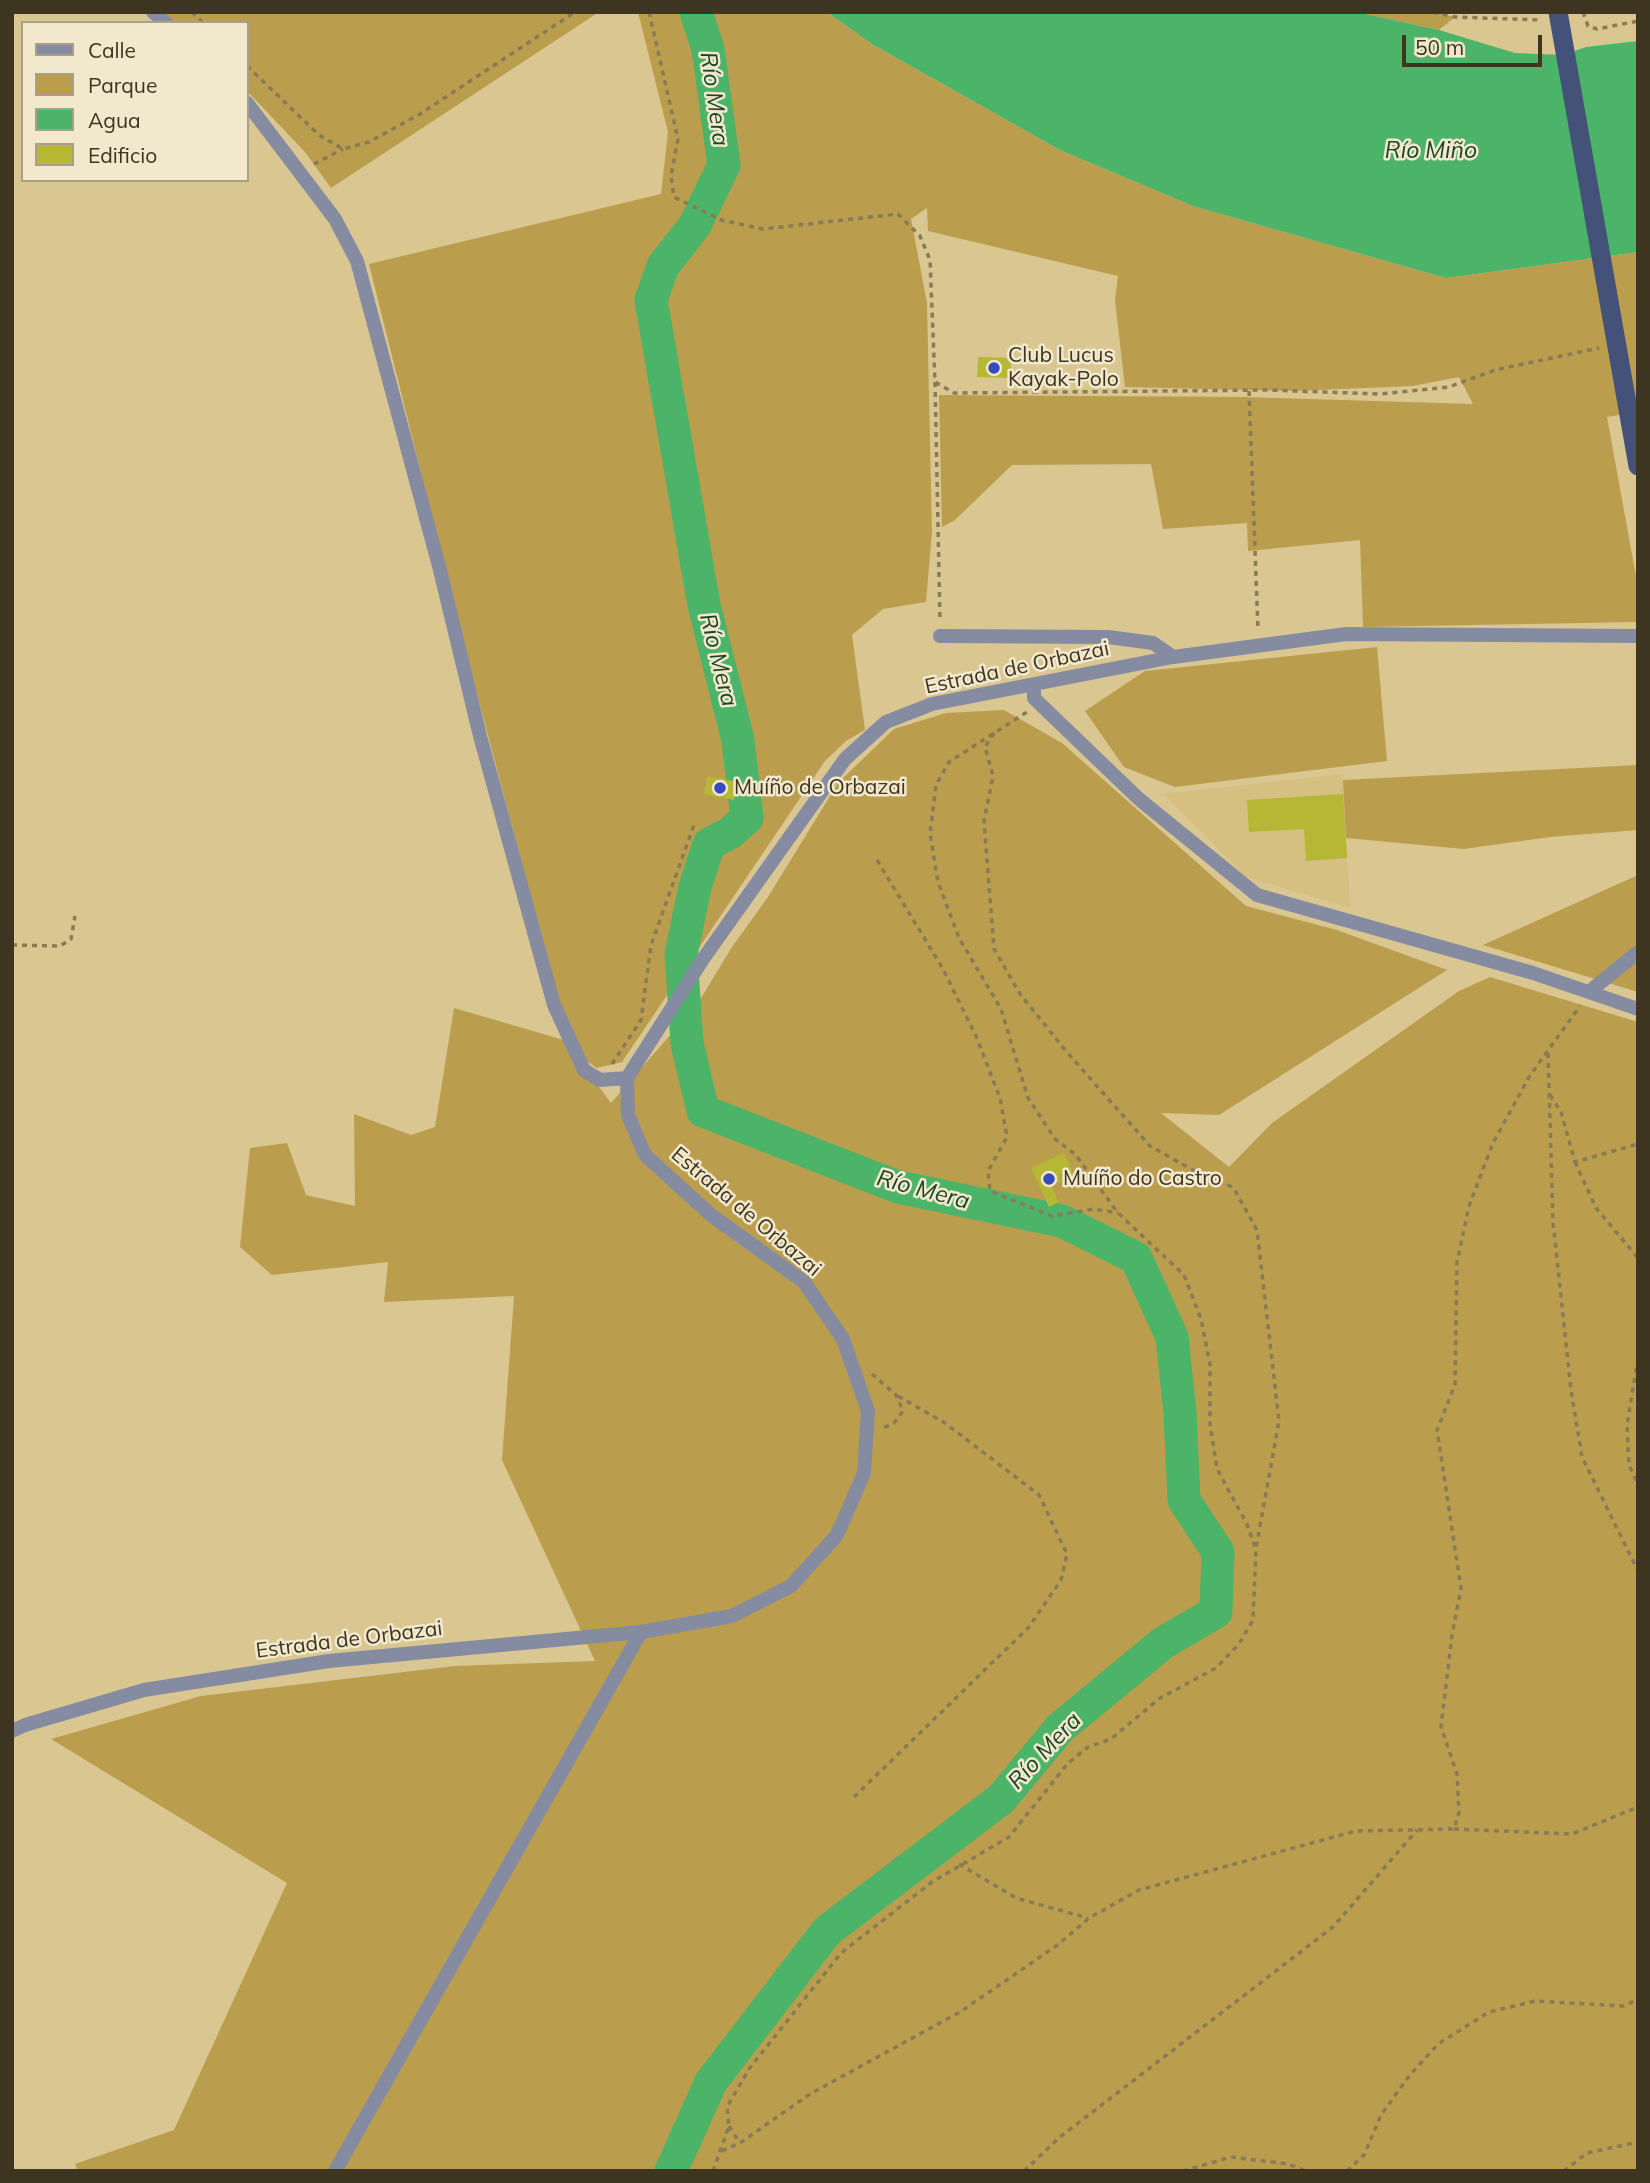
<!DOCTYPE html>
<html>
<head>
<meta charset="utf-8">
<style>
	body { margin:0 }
	#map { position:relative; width:1650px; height:2183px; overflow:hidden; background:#dac691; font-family:Mulish,sans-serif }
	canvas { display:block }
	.frame { position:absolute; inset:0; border:14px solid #3d351f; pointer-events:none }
	.legend { position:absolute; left:21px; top:21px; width:228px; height:161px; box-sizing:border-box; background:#f2e8cd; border:2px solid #aaa087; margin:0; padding:9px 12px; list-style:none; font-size:21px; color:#3d351f }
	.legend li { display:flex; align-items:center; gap:14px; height:35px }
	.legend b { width:35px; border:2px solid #aaa087 }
	.scale { position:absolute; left:1402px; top:35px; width:140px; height:32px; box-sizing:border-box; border:4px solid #3d351f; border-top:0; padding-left:9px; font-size:21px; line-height:24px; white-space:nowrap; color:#3d351f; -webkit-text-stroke:5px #f2e8cd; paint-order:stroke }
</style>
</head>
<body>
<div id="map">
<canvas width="1650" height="2183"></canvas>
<div class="frame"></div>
<ul class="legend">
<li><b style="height:9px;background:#858ca2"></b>Calle</li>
<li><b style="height:19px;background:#ba9d4d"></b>Parque</li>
<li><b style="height:19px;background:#4bb468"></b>Agua</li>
<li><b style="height:19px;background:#b6b735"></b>Edificio</li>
</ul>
<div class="scale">50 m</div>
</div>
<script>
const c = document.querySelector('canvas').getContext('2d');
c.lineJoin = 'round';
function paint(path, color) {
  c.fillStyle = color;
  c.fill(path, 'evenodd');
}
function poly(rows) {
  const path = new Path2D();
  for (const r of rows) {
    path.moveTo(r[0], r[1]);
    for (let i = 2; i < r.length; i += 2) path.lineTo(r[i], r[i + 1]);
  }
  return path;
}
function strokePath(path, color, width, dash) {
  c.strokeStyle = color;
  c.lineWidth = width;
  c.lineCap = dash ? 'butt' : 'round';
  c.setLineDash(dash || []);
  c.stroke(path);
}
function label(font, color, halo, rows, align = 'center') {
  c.font = font + ' Mulish,sans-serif';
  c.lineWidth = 5;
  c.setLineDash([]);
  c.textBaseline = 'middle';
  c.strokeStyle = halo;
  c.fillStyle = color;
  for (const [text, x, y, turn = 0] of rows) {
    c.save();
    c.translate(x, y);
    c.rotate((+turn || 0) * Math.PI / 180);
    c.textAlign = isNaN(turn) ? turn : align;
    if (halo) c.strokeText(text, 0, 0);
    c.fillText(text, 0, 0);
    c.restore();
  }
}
const built = poly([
	[1343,774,1350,908,1246,877,1163,794]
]);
const green = poly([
	[162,12,599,12,331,188,305,152,247,91,247,23,172,23],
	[638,12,827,12,872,44,1060,150,1193,206,1446,278,1638,252,1638,412,1607,417,1638,587,1638,622,1363,627,1360,540,1248,551,1247,523,1163,529,1151,464,1012,465,955,520,942,527,939,395,1244,397,1473,404,1459,377,1413,386,1294,391,1125,387,1115,300,1118,276,928,231,927,208,911,219,927,303,932,532,926,602,883,609,852,635,865,730,846,741,825,761,622,1062,597,1068,585,1060,559,1003,464,645,369,264,661,194,668,132],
	[1357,12,1433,12,1455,17,1439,30],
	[1377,647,1387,761,1175,787,1124,767,1085,711,1145,671],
	[1004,710,1062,743,1246,906,1337,930,1447,970,1219,1115,1161,1113,1229,1167,1272,1123,1459,991,1490,977,1638,1022,1638,2171,78,2171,75,2164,174,2130,287,1883,51,1739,201,1696,455,1666,595,1661,502,1460,514,1296,384,1302,388,1262,272,1275,240,1247,250,1148,287,1143,306,1195,355,1206,354,1114,411,1135,435,1127,454,1008,564,1040,611,1103,698,1003,732,947,768,897,838,783,894,729,946,713],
	[1638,765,1638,830,1550,837,1464,849,1346,838,1343,780],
	[1638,875,1638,992,1483,945]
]);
const water = poly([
	[827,12,1357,12,1439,30,1515,53,1563,55,1586,47,1638,41,1638,252,1446,278,1193,206,1060,150,872,44]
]);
const river = poly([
	[671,2171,711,2082,827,1931,1001,1799,1060,1728,1163,1643,1216,1612,1218,1552,1184,1500,1180,1413,1172,1337,1136,1258,1062,1221,898,1187,703,1111,687,1043,681,954,695,887,709,844,730,833,747,818,738,740,704,605,651,300,663,266,695,225,724,165,708,49,696,12]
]);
const building = poly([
	[978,357,1011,358,1011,378,977,377],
	[707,776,737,782,734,800,704,794],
	[1343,794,1347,858,1306,861,1304,829,1249,832,1247,800],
	[1064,1153,1074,1175,1068,1178,1065,1172,1059,1175,1061,1181,1051,1185,1059,1202,1049,1207,1031,1168]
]);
const path = poly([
	[192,12,203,23],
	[649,12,678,139,671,176,674,197,721,220,763,229,898,214,920,236,930,260,935,382,954,393,1268,390,1379,394,1449,387,1495,370,1599,348],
	[1433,12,1455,17,1541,20],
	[1583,12,1588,26,1597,29,1638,21],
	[247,66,319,135,343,149,369,142,420,114,575,12],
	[314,164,343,149],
	[935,382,940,621],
	[1249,391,1258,630],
	[994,733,985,747,993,776,984,821,994,949,1020,994,1066,1051,1150,1146,1209,1179,1233,1187,1257,1230,1279,1421,1256,1548],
	[877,860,943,969,976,1036,1000,1098,1007,1137,988,1171,990,1191,1052,1216,1094,1209,1118,1213],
	[12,945,60,946,71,939,75,916],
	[1548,1053,1553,1222,1571,1390,1582,1457,1638,1571],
	[612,1064,641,1020,651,945,695,822],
	[1550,1095,1561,1112,1575,1162,1638,1144],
	[1575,1162,1596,1208,1638,1258],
	[1638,1358,1627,1425,1629,1465,1638,1485],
	[872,1374,896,1395,903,1411,894,1423,883,1428],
	[854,1797,1029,1627,1061,1580,1067,1554,1039,1495,945,1423,896,1395],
	[1454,1829,1572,1834,1638,1807],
	[959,1864,1016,1898,1088,1918],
	[729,2126,739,2142],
	[722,2151,740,2143,810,2094,960,2012,1059,1944,1089,1918,1139,1890,1356,1831,1454,1829,1459,1812,1457,1774,1441,1727,1452,1635,1461,1588,1437,1430,1455,1385,1457,1262,1469,1206,1493,1143,1529,1077,1580,1006],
	[713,2171,729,2126,727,2107,749,2069,841,1953,932,1882,1009,1837,1068,1763,1088,1747,1111,1739,1160,1698,1216,1668,1239,1644,1253,1620,1256,1550,1247,1524,1217,1469,1210,1424,1210,1364,1201,1319,1184,1275,1118,1213,1075,1154,1055,1139,1028,1098,1001,1009,959,938,938,882,930,834,936,785,949,762,1027,712],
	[1024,2171,1060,2137,1333,1927,1417,1830],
	[1183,2171,1231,2157,1288,2164,1306,2171],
	[1347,2171,1364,2155,1381,2115,1409,2076,1438,2044,1489,2012,1535,2001,1624,2006,1638,1999],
	[1564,2171,1587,2153,1638,2142]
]);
const minor = poly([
	[153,12,166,23],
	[247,103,335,219,357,261,440,570,480,736,554,1005,584,1070,600,1080,627,1078],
	[940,636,1108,637,1153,643,1173,657],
	[1034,685,1034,698,1040,704,1139,799,1257,895,1533,973,1638,1009],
	[1589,992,1638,952],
	[12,1731,25,1725,144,1690,329,1661,641,1632,732,1616,791,1586,837,1535,864,1473,868,1411,843,1339,804,1282,711,1215,645,1155,628,1115,627,1078,703,959,845,759,886,722,932,704,1173,657,1346,634,1638,636],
	[335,2171,641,1632]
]);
const trunkBridge = poly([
	[1558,12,1638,466]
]);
const markers = [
	[994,368,7,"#364bbd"],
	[720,788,7,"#364bbd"],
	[1049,1179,7,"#364bbd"]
];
const poiNames = [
	["Club Lucus",1008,356],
	["Kayak-Polo",1008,380],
	["Muíño de Orbazai",734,788],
	["Muíño do Castro",1063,1179]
];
const streetNames = [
	["Estrada de Orbazai",1017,668,-12],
	["Estrada de Orbazai",746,1212,40],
	["Estrada de Orbazai",349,1640,-7]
];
const waterNames = [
	["Río Mera",714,99,82],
	["Río Miño",1431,151],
	["Río Mera",718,660,76],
	["Río Mera",923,1190,15],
	["Río Mera",1045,1751,-47]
];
paint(built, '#d5bf81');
paint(green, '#ba9d4d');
paint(water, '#4bb468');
strokePath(river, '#4bb468', 33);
paint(building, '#b6b735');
strokePath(path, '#897b56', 3.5, [5, 5]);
strokePath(minor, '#858ca2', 14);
strokePath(trunkBridge, '#445178', 19);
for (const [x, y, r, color] of markers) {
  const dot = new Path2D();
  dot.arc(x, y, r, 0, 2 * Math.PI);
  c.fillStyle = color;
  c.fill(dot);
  strokePath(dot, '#f2e8cd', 2.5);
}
label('21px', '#3d351f', '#f2e8cd', poiNames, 'left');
label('21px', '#3d351f', '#f2e8cd', streetNames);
label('italic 23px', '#1b4426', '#f2e8cd', waterNames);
</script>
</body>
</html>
